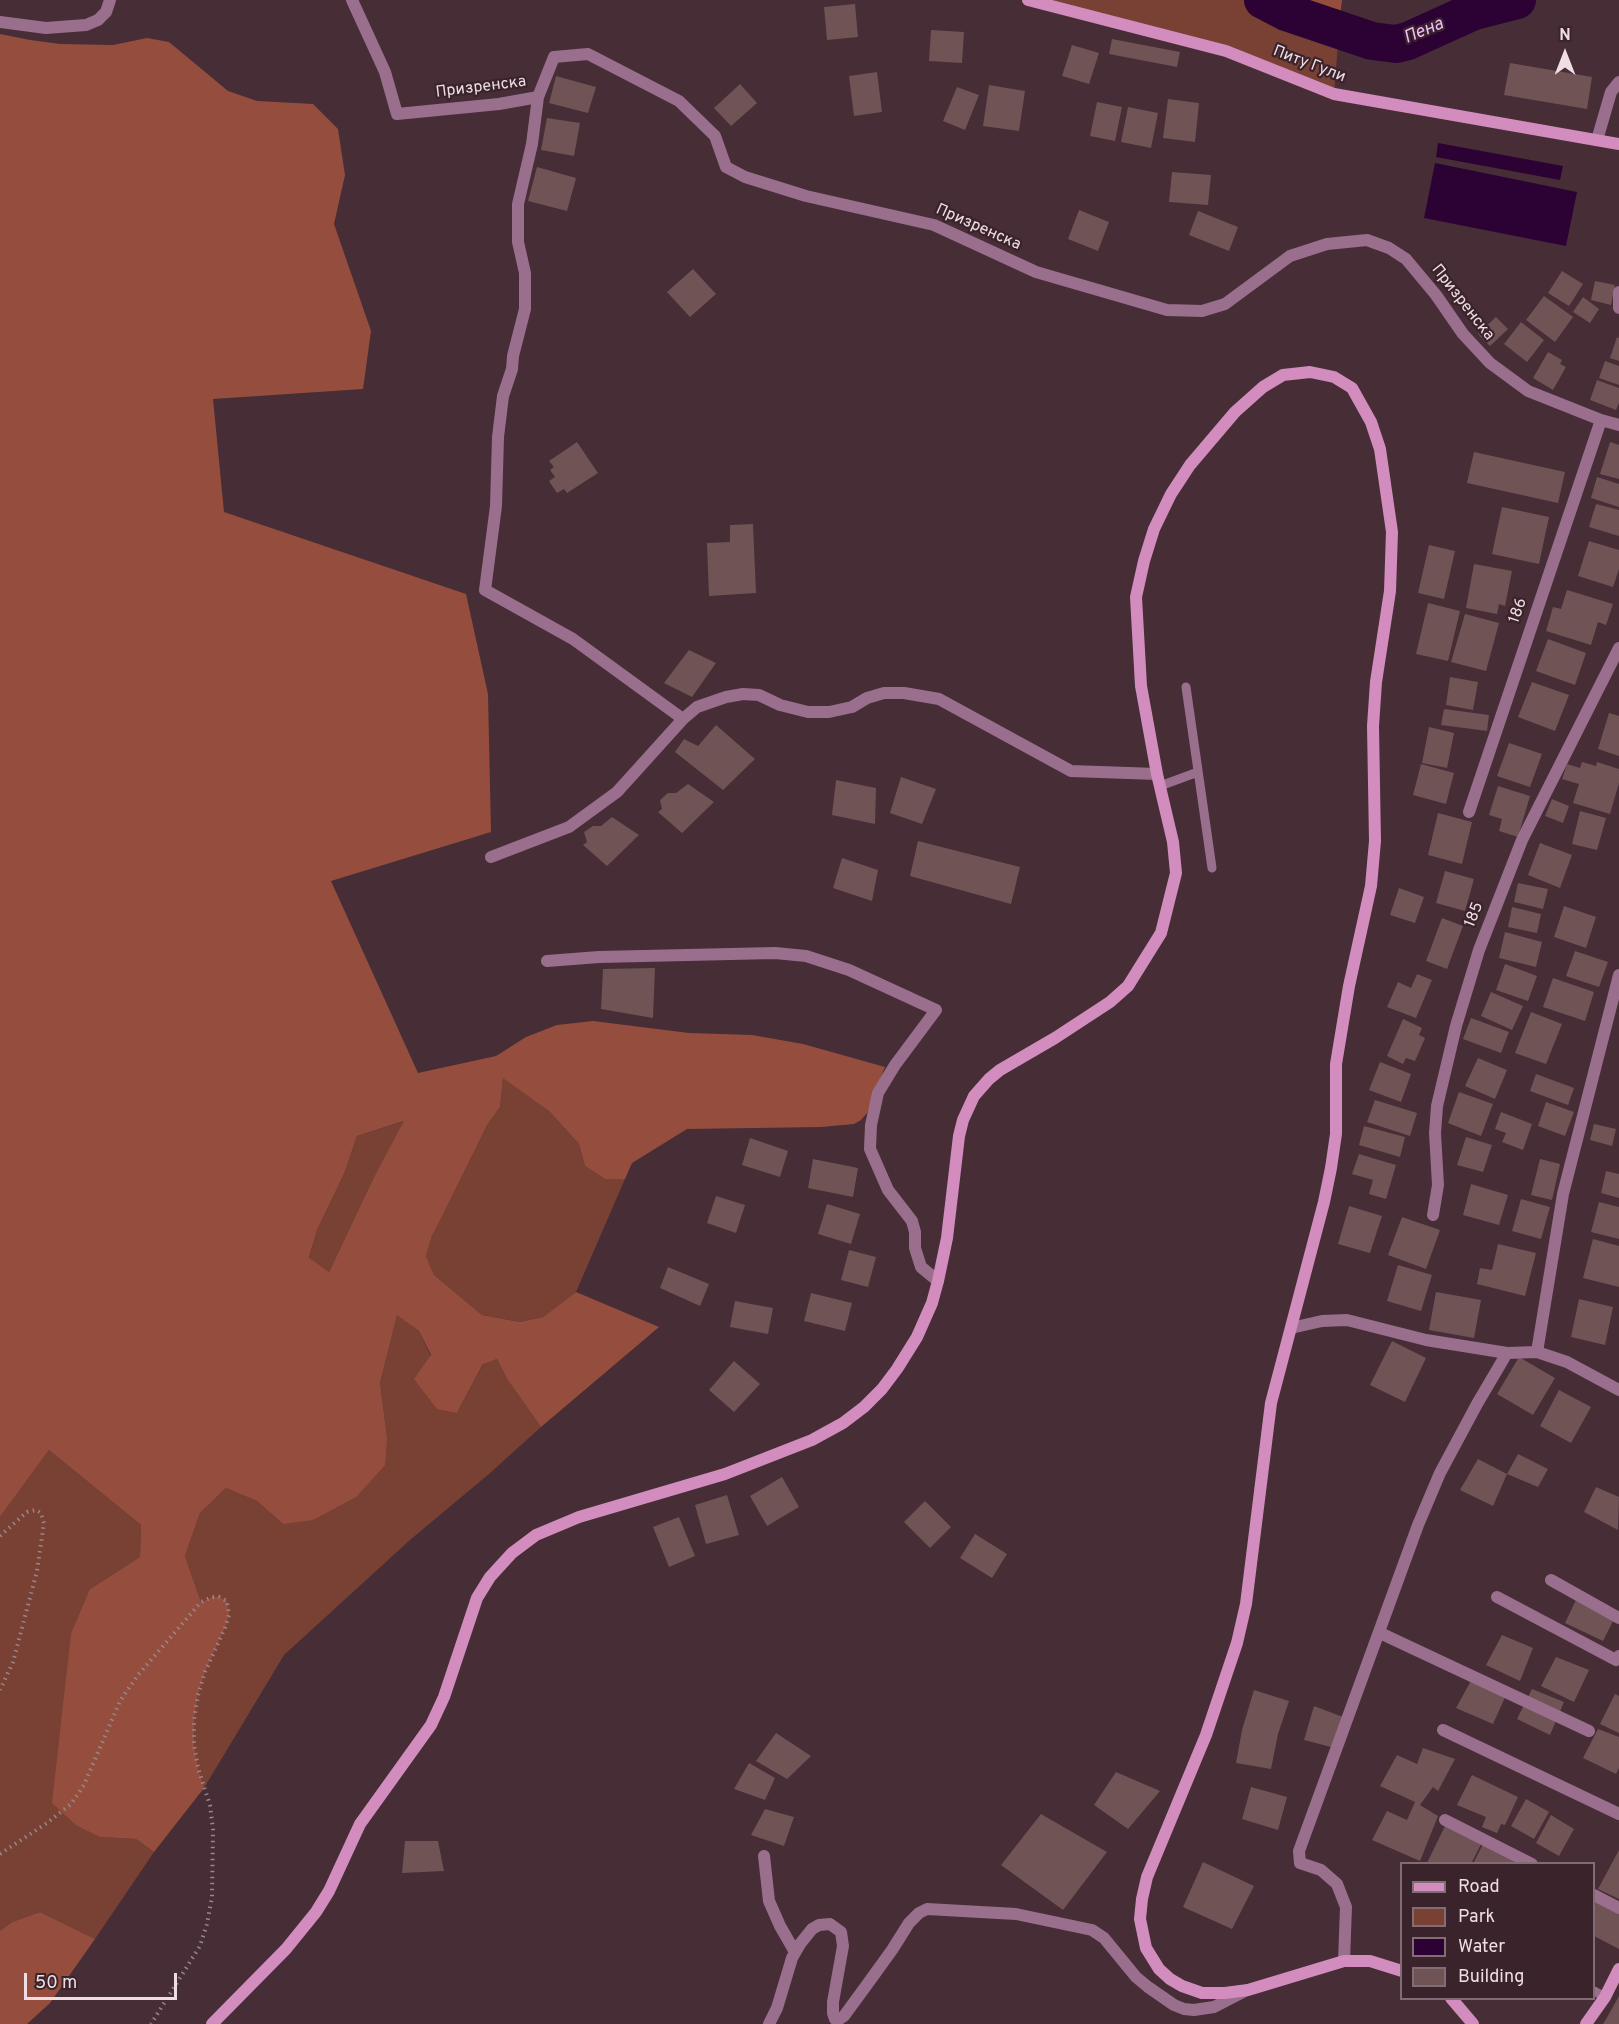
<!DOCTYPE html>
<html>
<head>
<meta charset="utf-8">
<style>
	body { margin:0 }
	#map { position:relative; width:1619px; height:2024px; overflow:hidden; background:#462d36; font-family:Overpass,sans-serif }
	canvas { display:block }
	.legend { position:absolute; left:1400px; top:1862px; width:195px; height:138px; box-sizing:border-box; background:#3b232c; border:2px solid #836d75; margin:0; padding:8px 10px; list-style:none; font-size:18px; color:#eedde3 }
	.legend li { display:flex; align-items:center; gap:12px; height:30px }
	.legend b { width:30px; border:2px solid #836d75 }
	.north { position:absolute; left:1535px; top:24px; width:60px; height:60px; -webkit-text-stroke:4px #3b232c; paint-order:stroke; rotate:0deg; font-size:16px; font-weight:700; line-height:24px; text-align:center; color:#eedde3 }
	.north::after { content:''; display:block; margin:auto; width:21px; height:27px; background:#eedde3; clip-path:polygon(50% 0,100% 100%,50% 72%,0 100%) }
	.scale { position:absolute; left:24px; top:1973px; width:153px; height:27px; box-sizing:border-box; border:3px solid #eedde3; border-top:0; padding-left:8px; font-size:18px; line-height:21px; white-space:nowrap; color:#eedde3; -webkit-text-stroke:4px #3b232c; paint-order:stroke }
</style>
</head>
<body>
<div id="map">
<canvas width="1619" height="2024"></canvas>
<ul class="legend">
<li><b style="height:8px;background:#d38cbe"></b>Road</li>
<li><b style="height:16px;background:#784134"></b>Park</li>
<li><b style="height:16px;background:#2c0235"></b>Water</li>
<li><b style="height:16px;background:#705355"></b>Building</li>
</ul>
<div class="north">N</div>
<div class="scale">50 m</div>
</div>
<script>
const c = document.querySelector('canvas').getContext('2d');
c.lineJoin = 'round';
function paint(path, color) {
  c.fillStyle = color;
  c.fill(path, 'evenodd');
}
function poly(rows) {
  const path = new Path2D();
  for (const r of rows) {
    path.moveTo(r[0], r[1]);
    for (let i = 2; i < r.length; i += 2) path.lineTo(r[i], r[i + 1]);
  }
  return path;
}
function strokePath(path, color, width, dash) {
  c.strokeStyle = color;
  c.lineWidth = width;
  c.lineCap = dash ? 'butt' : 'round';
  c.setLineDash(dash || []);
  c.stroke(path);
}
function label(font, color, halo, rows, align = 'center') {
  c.font = font + ' Overpass,sans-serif';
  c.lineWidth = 4.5;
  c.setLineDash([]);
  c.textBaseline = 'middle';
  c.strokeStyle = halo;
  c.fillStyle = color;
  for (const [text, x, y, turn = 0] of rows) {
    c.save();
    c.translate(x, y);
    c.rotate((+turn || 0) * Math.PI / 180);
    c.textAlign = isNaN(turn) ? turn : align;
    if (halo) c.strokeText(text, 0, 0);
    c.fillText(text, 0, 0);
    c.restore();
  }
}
const green = poly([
	[1028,0,1263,0,1286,12,1339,31,1334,94,1253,61],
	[503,1077,549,1111,579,1144,585,1166,605,1179,625,1179,576,1292,543,1317,520,1322,482,1315,434,1275,426,1256,432,1236,451,1194,487,1125,500,1107],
	[405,1121,373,1179,329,1272,309,1259,317,1230,344,1174,357,1136],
	[397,1314,419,1331,457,1413,484,1363,497,1359,507,1379,541,1427,489,1474,410,1540,284,1655,204,1788,198,1768,194,1745,194,1720,198,1695,205,1672,225,1628,212,1597,201,1602,185,1556,200,1513,226,1488,257,1501,283,1524,387,1437,380,1383],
	[49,1450,141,1525,140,1557,90,1589,100,1837,136,1839,154,1852,95,1939,40,1912,12,1922,0,1931,0,1517]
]);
const forest = poly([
	[1300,0,1342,0,1340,17],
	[0,34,30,40,60,44,113,45,147,38,169,42,228,91,257,101,313,104,338,129,345,175,334,224,371,331,363,389,213,399,224,512,466,594,488,694,491,832,331,881,418,1073,496,1056,526,1037,557,1025,593,1021,689,1033,752,1035,803,1044,885,1067,867,1113,861,1120,854,1124,821,1127,687,1129,632,1163,625,1179,605,1179,585,1166,579,1144,549,1111,503,1078,500,1107,487,1125,432,1236,426,1256,434,1275,482,1315,520,1322,543,1317,576,1292,659,1327,541,1427,507,1379,497,1359,483,1364,457,1413,437,1409,414,1379,431,1355,419,1331,397,1315,380,1383,387,1437,385,1465,356,1497,313,1520,283,1524,257,1501,226,1488,200,1513,185,1556,201,1602,212,1597,219,1597,227,1601,229,1615,225,1628,205,1672,198,1695,194,1720,194,1745,198,1768,204,1788,154,1852,136,1839,100,1837,76,1825,52,1803,71,1634,90,1589,140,1557,141,1525,49,1450,0,1517],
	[404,1121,373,1179,329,1272,309,1258,317,1230,344,1174,357,1136],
	[40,1912,95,1939,50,2003,27,2024,0,2024,0,1931,12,1922]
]);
const water = poly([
	[1438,143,1563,166,1560,180,1436,157],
	[1435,163,1577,192,1566,246,1424,218]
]);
const river = poly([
	[1263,0,1286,12,1372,41,1396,44,1408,41,1474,11,1517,0]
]);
const building = poly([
	[855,4,858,37,827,40,824,7],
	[931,30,964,32,962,63,929,61],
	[1112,39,1180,52,1177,67,1109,54],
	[1072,45,1099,53,1089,84,1062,76],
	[1510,63,1592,77,1587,109,1504,95],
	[877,72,882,112,854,116,849,76],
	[556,76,596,87,588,113,549,103],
	[740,84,757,103,731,126,714,108],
	[989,85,1025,91,1019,131,983,126],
	[957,87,979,95,965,130,943,121],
	[1168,99,1199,103,1195,142,1163,138],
	[1097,102,1122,107,1115,141,1090,136],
	[1128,107,1158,113,1151,148,1121,142],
	[547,118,580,123,574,156,541,150],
	[537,167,576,178,567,211,528,201],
	[1172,172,1211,175,1208,205,1169,202],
	[1079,210,1109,222,1098,251,1068,239],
	[1198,211,1238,227,1229,251,1189,235],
	[693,269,716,294,690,317,667,292],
	[1562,271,1583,284,1569,306,1548,293],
	[1595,281,1615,285,1611,305,1591,300],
	[1544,296,1573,317,1555,342,1526,320],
	[1583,297,1599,309,1590,323,1573,312],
	[1496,317,1508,329,1490,346,1478,334],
	[1521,322,1544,340,1527,362,1504,344],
	[1617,337,1619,338,1619,361,1610,358],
	[1548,352,1562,360,1560,364,1566,367,1553,390,1533,378],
	[1605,361,1619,366,1619,385,1599,378],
	[1597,380,1619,388,1619,403,1616,410,1590,400],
	[577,442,598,473,567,493,564,489,557,493,549,481,555,477,550,470,554,467,549,461],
	[1610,442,1619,445,1619,479,1600,474],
	[1474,452,1565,472,1558,503,1467,483],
	[1597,477,1619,484,1619,507,1591,498],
	[1596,504,1619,510,1619,536,1589,527],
	[1502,507,1549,517,1539,564,1492,554],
	[753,524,756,593,709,596,707,543,730,542,730,525],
	[1589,541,1619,550,1619,569,1613,587,1578,576],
	[1429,545,1455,551,1444,599,1418,593],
	[1474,564,1512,571,1505,606,1499,604,1497,614,1466,608],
	[1567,590,1613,604,1606,625,1598,622,1591,645,1546,631,1553,607,1561,609],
	[1428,603,1460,611,1448,661,1416,654],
	[1465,614,1499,623,1486,671,1451,662],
	[1548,639,1586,653,1575,685,1536,671],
	[689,650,716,663,692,697,664,683],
	[1450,677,1478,682,1473,710,1446,705],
	[1532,682,1569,695,1555,731,1518,717],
	[1444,709,1489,715,1487,731,1441,725],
	[1609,713,1619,716,1619,756,1598,749],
	[716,725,755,759,723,790,675,752,684,739,698,746],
	[1429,727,1454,733,1447,768,1422,763],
	[1509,743,1542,754,1530,787,1497,776],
	[1582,762,1596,766,1597,762,1619,769,1619,783,1610,814,1573,803,1579,784,1562,779,1567,764,1580,768],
	[1421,764,1454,773,1446,804,1413,795],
	[901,777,936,789,922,824,890,813],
	[836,780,876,788,875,824,832,815],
	[688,784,714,802,682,833,658,812,662,809,660,800,668,793,676,793],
	[1498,786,1530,796,1518,837,1499,831,1502,819,1489,815],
	[1552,799,1569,806,1563,823,1545,816],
	[1580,811,1606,818,1597,850,1572,844],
	[1438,813,1472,822,1462,864,1428,855],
	[612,817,639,835,607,866,583,845,587,842,584,832,593,826,601,826],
	[918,841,1020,867,1011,904,910,876],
	[1540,843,1572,855,1560,888,1528,875],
	[842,858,878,870,872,901,833,888],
	[1445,871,1474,879,1465,911,1436,903],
	[1518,883,1548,889,1543,909,1514,902],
	[1399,888,1424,897,1415,923,1390,915],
	[1564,906,1596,917,1586,948,1554,937],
	[1512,907,1541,914,1537,933,1508,927],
	[1442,918,1463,926,1447,969,1426,961],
	[1505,932,1542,942,1536,967,1499,958],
	[1575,951,1608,962,1599,987,1566,976],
	[1505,964,1537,976,1528,1001,1496,990],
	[655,968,653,1018,601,1009,603,969],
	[1417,974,1432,980,1416,1018,1387,1007,1398,982,1411,988],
	[1553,978,1594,992,1585,1021,1543,1007],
	[1491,992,1523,1006,1512,1030,1481,1016],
	[1531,1012,1562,1024,1546,1064,1515,1053],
	[1471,1018,1509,1032,1501,1053,1463,1039],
	[1403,1019,1422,1028,1419,1035,1425,1038,1415,1061,1406,1058,1403,1064,1387,1056],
	[1478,1058,1507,1070,1495,1099,1465,1086],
	[1380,1062,1411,1074,1401,1102,1369,1090],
	[1536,1074,1574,1088,1568,1105,1530,1091],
	[1459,1092,1493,1104,1481,1136,1448,1123],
	[1375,1100,1417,1113,1410,1136,1367,1122],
	[1546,1102,1574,1112,1565,1136,1538,1126],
	[1501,1112,1532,1124,1523,1150,1502,1142,1506,1133,1495,1129],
	[1594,1124,1616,1129,1612,1146,1590,1140],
	[1364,1126,1405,1137,1400,1157,1359,1145],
	[1466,1137,1492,1145,1483,1172,1457,1165],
	[750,1138,788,1151,780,1177,742,1165],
	[1359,1154,1396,1165,1386,1199,1369,1194,1373,1180,1352,1174],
	[813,1159,858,1168,853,1197,808,1188],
	[1540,1159,1560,1164,1552,1200,1531,1195],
	[1606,1171,1619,1174,1619,1198,1601,1193],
	[1471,1184,1508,1195,1499,1225,1463,1215],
	[716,1196,745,1205,736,1233,707,1223],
	[1521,1199,1550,1207,1541,1239,1512,1231],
	[1599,1202,1619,1207,1619,1239,1591,1232],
	[827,1204,860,1214,851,1244,818,1234],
	[1349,1206,1382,1216,1370,1253,1338,1244],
	[1402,1217,1440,1230,1426,1269,1388,1255],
	[1593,1239,1619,1246,1619,1287,1583,1278],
	[1498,1244,1536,1253,1525,1296,1477,1284,1480,1268,1492,1270],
	[849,1250,876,1257,868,1287,841,1280],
	[1398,1265,1432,1275,1421,1311,1387,1301],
	[668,1267,709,1284,700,1306,660,1288],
	[1436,1292,1481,1300,1474,1338,1429,1330],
	[811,1293,852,1303,845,1331,804,1321],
	[1579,1299,1613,1307,1605,1345,1571,1337],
	[735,1301,773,1308,768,1334,730,1327],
	[1392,1341,1426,1358,1405,1402,1370,1385],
	[1519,1357,1555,1378,1533,1415,1497,1394],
	[734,1361,760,1384,734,1412,709,1390],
	[1559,1390,1591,1407,1571,1443,1540,1426],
	[1518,1454,1548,1469,1538,1487,1507,1474],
	[1478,1459,1507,1474,1493,1506,1460,1490],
	[782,1477,799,1507,767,1526,750,1496],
	[1596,1487,1619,1497,1618,1530,1584,1512],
	[727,1495,739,1535,706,1544,695,1505],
	[925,1501,951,1527,930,1548,904,1522],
	[679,1517,695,1556,669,1567,653,1527],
	[975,1534,1007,1554,992,1578,960,1558],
	[1576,1600,1614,1619,1603,1641,1565,1623],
	[1502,1635,1533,1648,1520,1681,1486,1665],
	[1556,1657,1589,1670,1574,1702,1541,1686],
	[1473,1677,1507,1693,1493,1724,1456,1708],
	[1532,1689,1564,1702,1550,1735,1517,1719],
	[1254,1690,1289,1701,1278,1734,1271,1769,1236,1763,1242,1730],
	[1615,1694,1619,1696,1619,1733,1600,1724],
	[1314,1706,1343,1717,1331,1747,1304,1740],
	[1598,1729,1619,1737,1619,1768,1616,1774,1583,1758],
	[776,1733,811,1756,787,1779,756,1761],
	[1423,1748,1455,1759,1438,1791,1433,1787,1420,1805,1438,1816,1420,1861,1372,1840,1387,1811,1407,1820,1415,1802,1380,1786,1397,1755,1417,1764],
	[749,1763,775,1778,765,1800,734,1789],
	[1116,1772,1160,1791,1128,1829,1094,1805],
	[1472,1775,1518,1797,1505,1825,1501,1824,1497,1833,1482,1827,1486,1817,1457,1805],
	[1251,1787,1287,1797,1278,1830,1242,1819],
	[1526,1799,1549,1812,1534,1839,1511,1826],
	[765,1809,794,1817,784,1846,751,1835],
	[1041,1814,1107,1852,1063,1910,1001,1865],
	[1551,1815,1574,1829,1559,1856,1536,1843],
	[1445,1826,1481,1844,1471,1864,1427,1863],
	[405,1841,438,1841,444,1871,402,1873],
	[1484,1842,1516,1858,1512,1864,1473,1864],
	[1619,1850,1619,1899,1598,1889],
	[1203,1862,1254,1886,1232,1929,1183,1907],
	[1596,1897,1619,1909,1619,1949,1594,1936,1594,1902],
	[1619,1996,1619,2024,1603,2024,1605,2021]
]);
const path = poly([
	[0,1536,27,1512,36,1510,41,1513,44,1523,37,1571,13,1662,0,1690],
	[0,1854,47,1823,71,1804,84,1785,120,1701,138,1675,201,1602,212,1597,219,1597,227,1601,229,1615,225,1628,205,1672,198,1695,194,1720,194,1745,198,1768,210,1805,213,1830,212,1897,207,1924,200,1946,151,2024]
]);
const lane = poly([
	[1186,687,1212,868],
	[1160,786,1198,772],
	[1594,1991,1605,1997]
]);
const street = poly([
	[352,0,385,72,397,114,499,104,538,97,554,57,588,54,679,101,715,136,726,167,745,177,806,196,934,225,1036,272,1167,310,1202,311,1225,304,1290,256,1327,244,1367,240,1389,248,1406,259,1436,295,1463,334,1490,363,1528,391,1601,420,1619,425],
	[0,22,46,28,86,25,98,20,106,12,110,0],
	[538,97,532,144,518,204,518,242,525,273,525,309,513,356,512,369,503,396,498,437,496,506,485,590,573,639,683,719],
	[1597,140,1611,92,1619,82],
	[1619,292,1619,308],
	[1469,812,1601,420],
	[491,857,569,827,617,792,683,719,697,707,726,697,743,694,759,695,780,705,808,712,829,712,852,707,867,698,884,693,904,693,939,699,1071,771,1157,774],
	[547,961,599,957,775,953,806,956,849,970,936,1010,895,1065,878,1093,871,1125,870,1149,888,1190,912,1221,915,1232,915,1248,921,1267,938,1281],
	[1433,1215,1438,1185,1435,1133,1437,1106,1456,1026,1479,950,1522,840,1619,648],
	[1291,1328,1322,1321,1347,1320,1426,1340,1507,1353,1537,1352,1567,1362,1619,1390],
	[1537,1352,1563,1194,1619,975],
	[1551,1580,1619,1618],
	[1497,1597,1616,1660,1619,1656],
	[1380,1633,1589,1731],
	[1443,1730,1619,1814],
	[1445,1820,1532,1864],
	[764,1856,769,1901,780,1926,795,1952],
	[1594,1895,1619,1908],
	[1344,1961,1346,1907,1337,1884,1321,1870,1300,1863,1299,1851,1418,1525,1440,1473,1477,1404,1507,1353],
	[769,2024,777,2008,792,1958,800,1944,812,1929,819,1925,830,1924,841,1932,843,1946,833,2002,833,2013,835,2019,838,2020,844,2016,866,1986,892,1950,909,1923,919,1913,927,1909,1016,1914,1092,1930,1104,1938,1136,1977,1148,1987,1174,2005,1184,2009,1194,2010,1214,2007,1247,1990]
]);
const secondary = poly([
	[1028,0,1226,51,1334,94,1619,144],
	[1451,1998,1473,2024],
	[212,2024,286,1949,316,1912,329,1891,360,1824,431,1725,444,1697,477,1598,490,1577,512,1553,536,1535,579,1517,725,1474,812,1440,843,1423,864,1407,882,1389,897,1369,917,1337,932,1303,938,1281,947,1238,959,1136,963,1120,974,1096,989,1079,1000,1070,1055,1038,1110,1002,1128,986,1161,933,1176,873,1173,842,1157,774,1141,686,1136,597,1144,561,1154,529,1171,494,1190,465,1235,412,1263,387,1283,375,1310,372,1334,377,1352,388,1371,422,1380,449,1392,532,1390,591,1376,682,1373,726,1375,841,1371,886,1349,986,1336,1064,1336,1134,1331,1168,1324,1202,1271,1403,1246,1604,1237,1643,1206,1735,1147,1877,1142,1899,1140,1919,1146,1948,1159,1969,1170,1979,1182,1986,1202,1993,1225,1993,1248,1990,1344,1961,1370,1961,1402,1971],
	[1586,2024,1605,1997,1619,1969]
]);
const streetNames = [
	["Питу Гули",1309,65,21],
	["Призренска",481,88,-7],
	["Призренска",978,228,24],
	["Призренска",1462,303,52],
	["186",1519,611,-71],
	["185",1475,915,-69]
];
const waterNames = [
	["Пена",1424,32,-23]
];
paint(green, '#784134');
paint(forest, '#954e3e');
paint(water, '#2c0235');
strokePath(river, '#2c0235', 38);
paint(building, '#705355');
strokePath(path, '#9a858c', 4, [1.5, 4.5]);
strokePath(lane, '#9a6e8d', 9);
strokePath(street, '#9a6e8d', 12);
strokePath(secondary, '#d38cbe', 12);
label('16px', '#eedde3', '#3b232c', streetNames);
label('italic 18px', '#f2befe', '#3b232c', waterNames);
</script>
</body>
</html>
